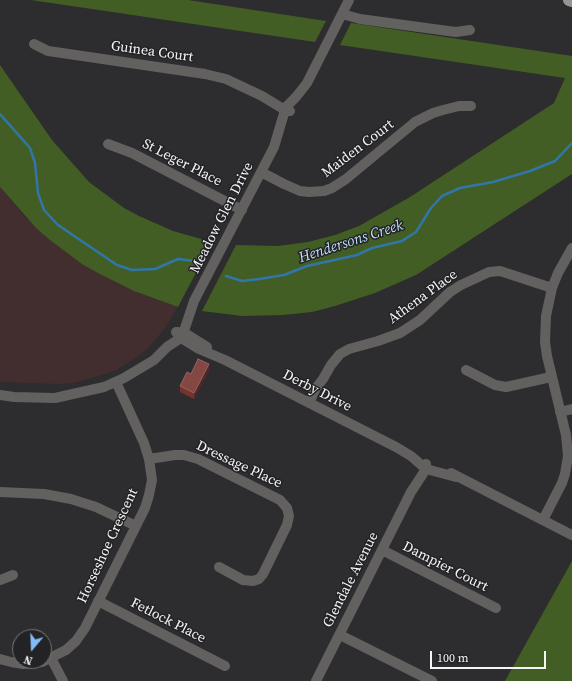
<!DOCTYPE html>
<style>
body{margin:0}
#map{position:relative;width:572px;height:681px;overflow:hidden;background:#2d2c2e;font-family:"Source Serif 4",serif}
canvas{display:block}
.north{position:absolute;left:12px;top:629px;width:40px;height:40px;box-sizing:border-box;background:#232225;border:1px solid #777679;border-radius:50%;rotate:199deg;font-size:11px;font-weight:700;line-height:16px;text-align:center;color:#f5f4f6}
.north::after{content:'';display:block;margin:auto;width:14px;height:18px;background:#84bcfb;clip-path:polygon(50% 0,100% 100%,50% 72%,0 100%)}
.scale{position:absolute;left:430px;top:651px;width:116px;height:18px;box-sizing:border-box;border:2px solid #f5f4f6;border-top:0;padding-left:5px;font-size:12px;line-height:14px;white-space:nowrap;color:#f5f4f6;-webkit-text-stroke:3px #232225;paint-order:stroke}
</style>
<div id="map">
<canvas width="572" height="681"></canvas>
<div class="north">N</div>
<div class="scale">100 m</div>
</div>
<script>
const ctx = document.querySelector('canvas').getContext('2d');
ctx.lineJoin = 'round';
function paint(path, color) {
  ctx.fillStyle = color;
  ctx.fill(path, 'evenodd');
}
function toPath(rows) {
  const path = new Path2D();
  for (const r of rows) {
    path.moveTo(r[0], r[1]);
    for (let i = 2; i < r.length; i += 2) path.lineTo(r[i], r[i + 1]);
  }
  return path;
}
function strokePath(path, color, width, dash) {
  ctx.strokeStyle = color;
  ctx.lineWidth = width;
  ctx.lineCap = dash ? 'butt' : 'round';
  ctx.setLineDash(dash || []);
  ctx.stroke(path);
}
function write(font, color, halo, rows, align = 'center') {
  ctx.font = font + ' "Source Serif 4",serif';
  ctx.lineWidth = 3;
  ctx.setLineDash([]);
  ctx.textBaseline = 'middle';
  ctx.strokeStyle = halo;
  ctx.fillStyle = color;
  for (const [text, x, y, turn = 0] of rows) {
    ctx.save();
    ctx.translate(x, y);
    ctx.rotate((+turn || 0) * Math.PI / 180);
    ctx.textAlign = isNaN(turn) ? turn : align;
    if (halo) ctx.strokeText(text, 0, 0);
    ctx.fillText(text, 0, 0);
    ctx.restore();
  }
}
paint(toPath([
 [0,187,24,216,50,240,119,284,150,297,178,307,165,328,148,348,137,357,116,370,105,374,74,383,59,384,0,382]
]), '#422e2f');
paint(toPath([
 [31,0,188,0,326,21,315,42],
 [351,23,572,56,572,174,416,275,375,293,335,306,312,312,283,315,242,316,202,311,236,245,278,246,308,242,335,235,359,226,410,197,554,103,565,78,340,45],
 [0,65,52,140,89,182,124,208,139,216,173,231,212,242,178,307,134,291,98,273,82,264,50,240,36,228,0,187],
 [572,561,572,681,505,681]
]), '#435e24');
strokePath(toPath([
 [0,114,30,148,35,163,38,193,44,210,58,225,117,265,132,270,155,269,178,259,194,261],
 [226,276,242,281,259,279,284,275,307,266,357,255,372,248,402,241,416,232,431,208,442,196,460,188,493,182,530,171,555,161,572,143]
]), '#3176a8', 2.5);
strokePath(toPath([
 [342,14,360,19,448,31,456,32,470,30],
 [34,44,48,51,55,52,205,74,226,79,262,96,285,110,290,111],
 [108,144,132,153,242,210],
 [261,172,284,184,300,191,309,192,324,191,332,188,346,179,415,122,433,113,443,110,459,106,471,106],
 [176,332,181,338,199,349,225,360,396,447,411,456,426,469,456,477],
 [178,332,188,335,207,347],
 [466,370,495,385,506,387,551,377],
 [0,395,14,397,55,398,104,387,124,378,154,360,167,347,182,337,194,301,274,147,285,110,287,106,296,97,307,83,349,0],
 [309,403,316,388,323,379,331,365,340,354,349,349,378,341,400,333,420,320,450,292,461,285,489,272,500,271,552,288],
 [560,412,572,409],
 [149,459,175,455,184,455,198,459,280,500,287,508,289,516,287,525,263,574,259,579,253,581,243,580,219,567],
 [451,473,572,535],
 [0,492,44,494,71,499,96,507,136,526],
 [543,520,562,483,565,474,568,456,566,435,547,356,545,342,546,316,552,288,558,273,572,248],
 [382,550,496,608],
 [0,580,13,575],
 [98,601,225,666],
 [340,635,432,681],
 [51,658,63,681],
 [0,659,11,662,23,664,42,662,66,650,76,641,85,628,145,508,149,495,152,480,149,459,144,443,116,382],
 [316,681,411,492,426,469,426,464]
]), '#626160', 10);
strokePath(toPath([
 [569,0,572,1]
]), '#979593', 12);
paint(toPath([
 [209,370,194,399,180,392,180,386,191,374]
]), '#76332d');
paint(toPath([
 [209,364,209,370,194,399,194,393]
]), '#532824');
const building = toPath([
 [198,359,209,364,194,393,180,386,187,372,191,374,198,359]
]);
paint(building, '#834843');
strokePath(building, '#95635f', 1);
write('14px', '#f5f4f6', '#232225', [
 ["Guinea Court",152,52,8],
 ["Maiden Court",358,149,-37],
 ["St Leger Place",182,163,27],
 ["Meadow Glen Drive",222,218,-63],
 ["Athena Place",423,297,-36],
 ["Derby Drive",317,391,27],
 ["Dressage Place",239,465,25],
 ["Horseshoe Crescent",108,546,-65],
 ["Dampier Court",445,567,27],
 ["Glendale Avenue",351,580,-63],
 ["Fetlock Place",168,621,27]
]);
write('italic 15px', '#bcdefa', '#232225', [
 ["Hendersons Creek",351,242,-18]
]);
</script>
